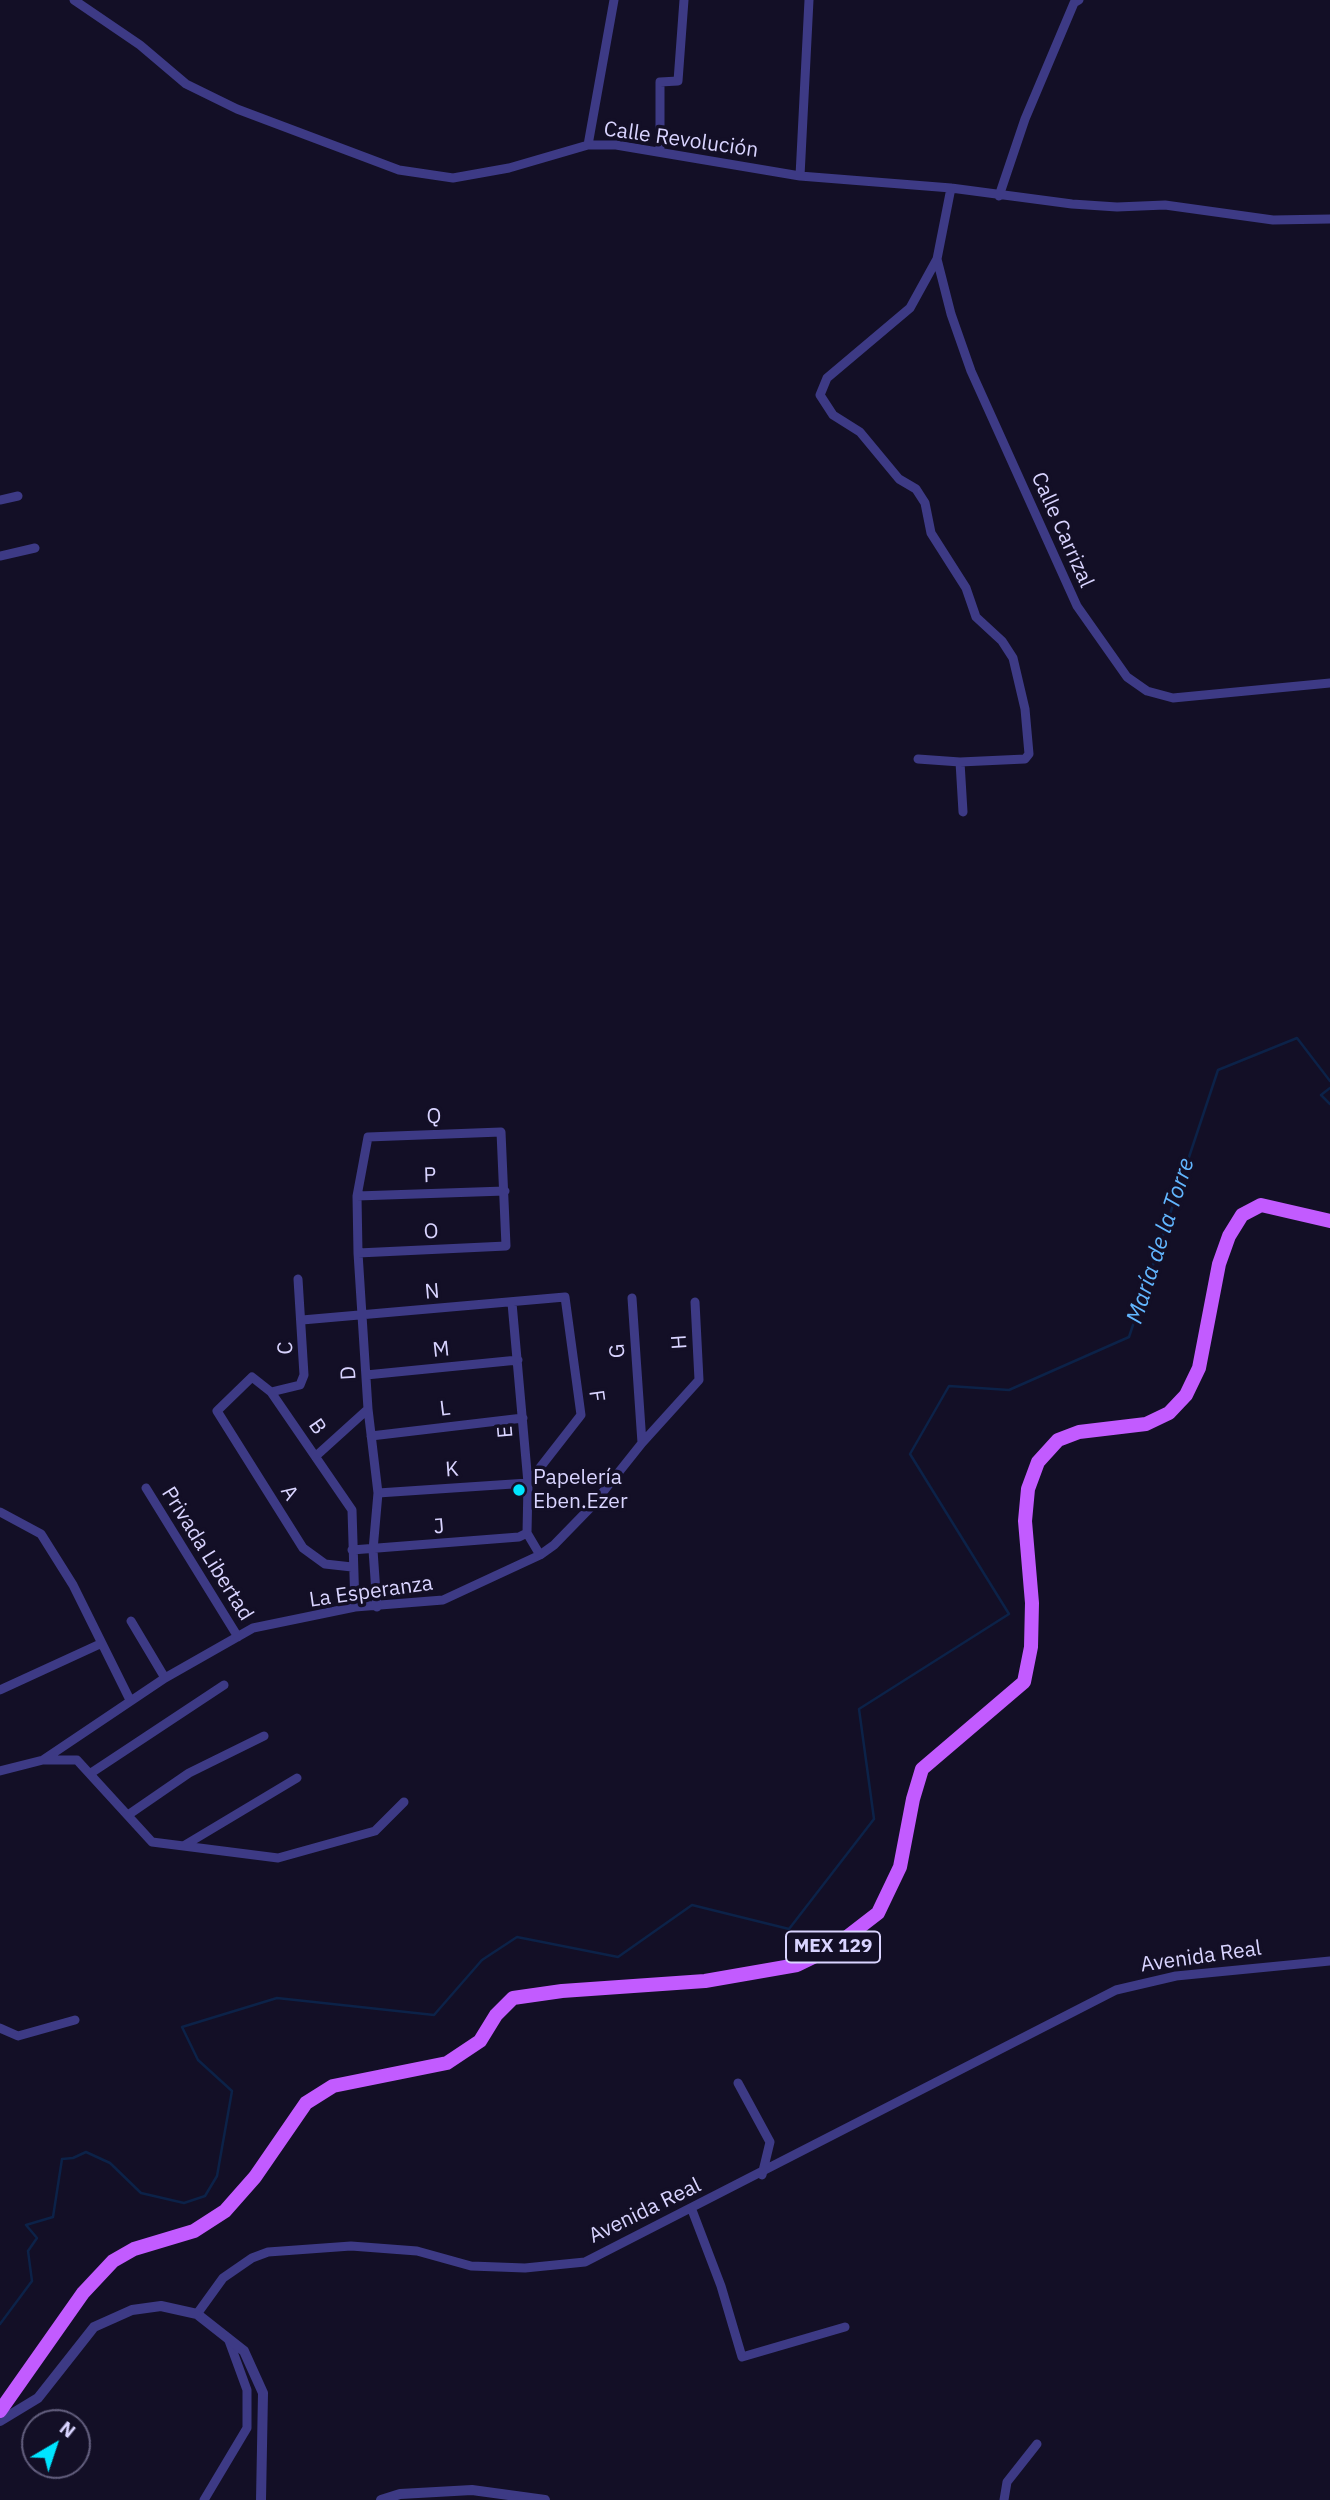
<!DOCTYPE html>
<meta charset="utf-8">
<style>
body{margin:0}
#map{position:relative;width:1330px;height:2500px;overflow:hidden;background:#130f26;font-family:"IBM Plex Sans",sans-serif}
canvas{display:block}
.north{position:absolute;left:21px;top:2409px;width:70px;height:70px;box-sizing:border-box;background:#130f26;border:2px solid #625e7d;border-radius:50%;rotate:39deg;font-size:19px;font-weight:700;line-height:28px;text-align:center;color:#d9d4ff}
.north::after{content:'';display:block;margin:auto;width:24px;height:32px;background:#00e5ff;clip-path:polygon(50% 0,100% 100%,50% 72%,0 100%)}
</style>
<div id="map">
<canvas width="1330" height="2500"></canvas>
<div class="north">N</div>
</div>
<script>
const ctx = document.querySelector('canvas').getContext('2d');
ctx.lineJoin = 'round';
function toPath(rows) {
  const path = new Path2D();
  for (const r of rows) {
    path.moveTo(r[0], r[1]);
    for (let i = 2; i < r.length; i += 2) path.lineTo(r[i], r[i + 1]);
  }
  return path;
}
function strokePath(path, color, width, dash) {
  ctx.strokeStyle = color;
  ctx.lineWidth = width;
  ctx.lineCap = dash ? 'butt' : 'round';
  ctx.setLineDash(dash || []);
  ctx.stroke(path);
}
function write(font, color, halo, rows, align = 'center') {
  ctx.font = font + ' "IBM Plex Sans",sans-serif';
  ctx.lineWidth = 7;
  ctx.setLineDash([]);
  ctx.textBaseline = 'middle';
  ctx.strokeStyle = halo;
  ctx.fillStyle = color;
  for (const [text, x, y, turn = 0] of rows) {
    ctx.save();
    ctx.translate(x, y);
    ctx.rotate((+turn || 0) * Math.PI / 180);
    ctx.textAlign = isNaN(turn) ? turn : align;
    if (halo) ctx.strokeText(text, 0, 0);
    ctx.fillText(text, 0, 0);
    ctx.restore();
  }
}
strokePath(toPath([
 [1330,1088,1321,1095,1330,1104],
 [0,2324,32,2281,28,2251,37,2238,26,2225,53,2217,62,2159,73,2158,86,2152,110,2163,141,2193,184,2203,205,2196,217,2176,232,2091,198,2060,182,2027,277,1998,434,2015,482,1960,517,1937,618,1957,692,1905,789,1929,874,1819,859,1709,1009,1614,910,1454,949,1386,1009,1390,1129,1337,1218,1070,1297,1038,1330,1081]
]), '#0c2248', 2.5);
strokePath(toPath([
 [74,0,140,45,186,84,237,109,399,170,453,178,509,168,588,145,616,145,800,176,951,188,1072,204,1117,207,1165,205,1273,220,1330,219],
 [588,145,614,0],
 [660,151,660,82,678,81,684,0],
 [800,176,809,0],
 [951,188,937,259,951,314,971,371,1077,606,1127,677,1147,691,1173,698,1330,683],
 [999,196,1025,119,1074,3,1079,0],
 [0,500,18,496],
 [0,556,35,548],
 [918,759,960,762,1025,759,1029,754,1025,709,1013,658,1002,641,976,617,966,588,931,533,925,503,916,489,899,479,860,432,833,415,820,395,827,378,910,308,937,259],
 [960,762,963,812],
 [357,1196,505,1191],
 [358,1253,506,1246,501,1132,368,1137,357,1196,358,1253,368,1409,378,1493,373,1550,377,1607],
 [632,1298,642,1443],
 [512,1303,528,1483,527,1533,540,1555],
 [302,1320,565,1297,581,1415,528,1483,378,1493],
 [366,1375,518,1360],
 [271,1392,300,1385,304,1375,298,1279],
 [371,1436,523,1418],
 [316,1456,368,1409],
 [146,1488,238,1637],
 [0,1512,41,1534,73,1585,130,1700],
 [352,1550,519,1537,527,1533],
 [352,1567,325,1564,303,1548,217,1411,252,1377,271,1392,352,1510,355,1607],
 [131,1621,165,1678],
 [0,1690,100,1644],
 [43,1760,77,1760,152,1842,278,1858,375,1831,404,1802],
 [0,1771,43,1760,165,1678,253,1628,355,1607,443,1600,540,1555,554,1545,591,1507,642,1443,699,1380,695,1302],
 [91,1773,224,1685],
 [128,1815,189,1773,264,1736],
 [185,1845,297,1778],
 [0,2028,18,2036,75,2020],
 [738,2083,770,2142,762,2175],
 [692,2210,721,2286,742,2357,845,2327],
 [197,2314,223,2278,252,2258,268,2252,351,2246,417,2251,471,2266,525,2268,585,2262,1116,1990,1176,1976,1330,1961],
 [204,2500,247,2428,247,2390,228,2338],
 [1004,2500,1007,2482,1037,2444]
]), '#3d3a85', 9);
strokePath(toPath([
 [0,2421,38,2398,94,2327,132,2310,161,2306,197,2314,244,2351,263,2393,261,2500],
 [381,2500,400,2494,472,2490,545,2500]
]), '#3d3a85', 10);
strokePath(toPath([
 [0,2411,83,2293,113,2261,134,2249,194,2231,225,2211,255,2177,306,2103,333,2086,447,2063,480,2041,496,2015,513,1998,562,1991,705,1981,797,1965,834,1947,878,1913,900,1867,913,1799,922,1769,1024,1682,1031,1647,1032,1603,1025,1521,1028,1489,1038,1462,1058,1440,1079,1432,1146,1424,1169,1413,1186,1395,1199,1368,1219,1264,1229,1236,1242,1215,1261,1205,1330,1221]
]), '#c25bff', 14);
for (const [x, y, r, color] of [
 [519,1490,7,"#00e5ff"]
]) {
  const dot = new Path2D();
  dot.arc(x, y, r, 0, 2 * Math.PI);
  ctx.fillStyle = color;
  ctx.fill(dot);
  strokePath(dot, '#130f26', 2.5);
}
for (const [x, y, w] of [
 [833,1947,94]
]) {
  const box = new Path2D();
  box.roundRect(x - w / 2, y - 15.5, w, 31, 5);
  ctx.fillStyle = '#130f26';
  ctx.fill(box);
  strokePath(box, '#d9d4ff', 2);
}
write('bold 19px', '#d9d4ff', null, [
 ["MEX 129",833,1947]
]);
write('21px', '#d9d4ff', '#130f26', [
 ["Calle Revolución",681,140,8],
 ["Calle Carrizal",1062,530,66],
 ["Q",434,1117,-2],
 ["P",430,1176,-2],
 ["O",431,1232,-3],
 ["N",432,1292,-5],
 ["H",680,1342,-94],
 ["C",286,1348,-91],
 ["M",441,1350,-6],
 ["G",618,1351,-94],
 ["D",349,1373,-93],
 ["F",596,1396,82],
 ["L",445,1409,-7],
 ["B",317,1427,55],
 ["E",506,1432,-95],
 ["K",452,1470,-4],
 ["A",289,1493,58],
 ["J",439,1527,-5],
 ["Privada Libertad",207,1554,58],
 ["La Esperanza",371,1592,-8],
 ["Avenida Real",1201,1957,-8],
 ["Avenida Real",645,2211,-26]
]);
write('21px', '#d9d4ff', '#130f26', [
 ["Papelería",533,1478],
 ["Eben.Ezer",533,1502]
], 'left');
write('italic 23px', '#62b6ff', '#130f26', [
 ["María de la Torre",1161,1241,-72]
]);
</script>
